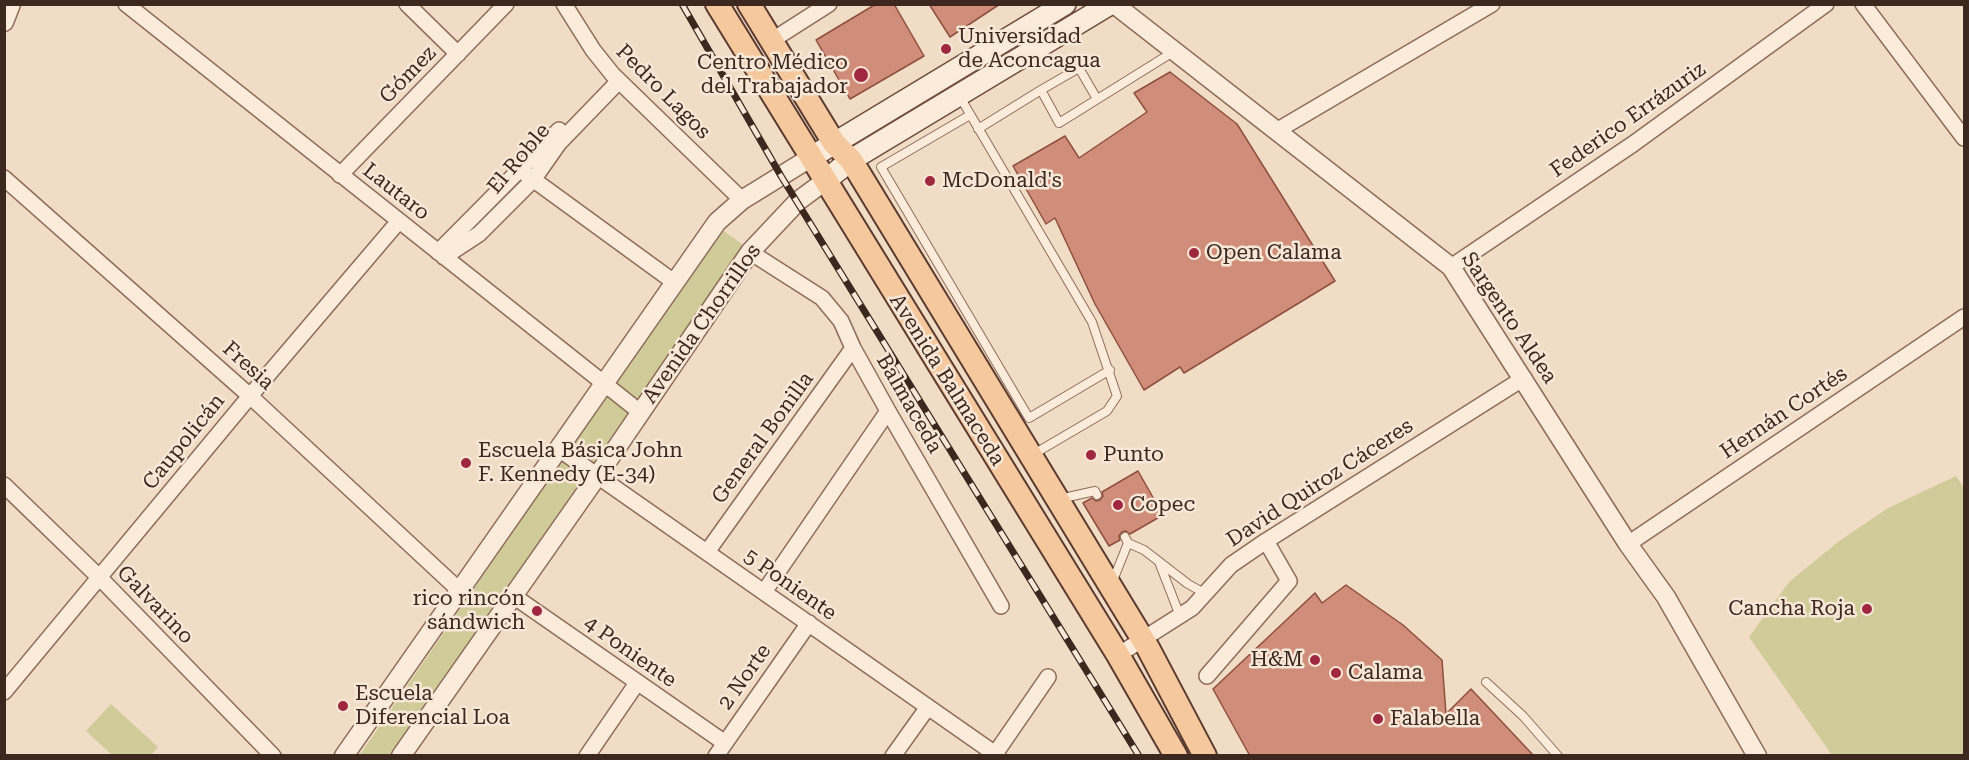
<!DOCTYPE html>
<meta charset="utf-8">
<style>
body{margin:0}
#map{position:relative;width:1969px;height:760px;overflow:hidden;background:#f1dcc6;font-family:"Roboto Serif",serif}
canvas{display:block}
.frame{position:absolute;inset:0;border:6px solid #3d281f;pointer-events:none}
</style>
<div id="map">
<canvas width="1969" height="760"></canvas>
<div class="frame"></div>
</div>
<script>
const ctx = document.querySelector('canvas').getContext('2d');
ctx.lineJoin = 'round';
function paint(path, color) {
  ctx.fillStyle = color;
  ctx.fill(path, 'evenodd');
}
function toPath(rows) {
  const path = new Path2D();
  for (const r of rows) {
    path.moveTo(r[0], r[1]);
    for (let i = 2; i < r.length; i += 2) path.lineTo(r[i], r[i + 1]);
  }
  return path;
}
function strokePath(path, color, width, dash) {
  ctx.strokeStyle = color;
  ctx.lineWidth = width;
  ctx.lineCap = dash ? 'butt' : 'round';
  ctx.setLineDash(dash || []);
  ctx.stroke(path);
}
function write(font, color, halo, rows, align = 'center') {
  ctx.font = font + ' "Roboto Serif",serif';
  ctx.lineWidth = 5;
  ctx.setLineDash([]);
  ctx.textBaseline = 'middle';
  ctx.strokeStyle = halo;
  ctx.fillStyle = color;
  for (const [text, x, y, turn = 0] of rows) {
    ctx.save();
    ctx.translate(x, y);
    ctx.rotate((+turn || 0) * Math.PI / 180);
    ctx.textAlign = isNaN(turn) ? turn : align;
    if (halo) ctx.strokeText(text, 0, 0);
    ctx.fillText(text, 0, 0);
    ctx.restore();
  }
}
paint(toPath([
 [721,229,746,247,390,755,359,756],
 [1956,476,1964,488,1964,755,1832,755,1749,637,1789,582,1838,542,1888,508],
 [111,704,158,747,151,755,112,755,86,731]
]), '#d0cc99');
const building = toPath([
 [876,4,894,4,924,56,850,99,816,40,876,4],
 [929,4,1000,4,950,37,929,4],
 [1170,72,1237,124,1335,281,1184,373,1180,367,1144,390,1095,304,1055,218,1046,224,1013,166,1065,136,1079,158,1147,112,1134,93,1170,72],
 [1138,471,1163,515,1130,534,1126,531,1122,532,1119,536,1120,540,1109,546,1083,503,1092,498,1096,501,1100,500,1103,496,1102,492,1138,471],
 [1346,585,1403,625,1442,660,1446,714,1471,689,1534,756,1250,756,1213,689,1315,593,1322,603,1346,585]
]);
paint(building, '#d08e7a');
strokePath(building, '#8e4f3f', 1.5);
const service = toPath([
 [1041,90,1079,68,1097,99],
 [960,97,1092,322,1117,396,1107,411,1032,455],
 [970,115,881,167,1029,418,1110,370],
 [978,129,1041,90,1059,123,1173,52],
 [1059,499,1095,491,1097,495],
 [1128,543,1144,550,1188,584,1206,594],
 [1159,562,1180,616],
 [1112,583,1128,543,1125,537],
 [1486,682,1523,716,1558,756]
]);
const minor = toPath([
 [126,4,640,412],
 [407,4,458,54],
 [564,4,593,50,613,75,742,200],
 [1863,4,1964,138],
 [771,41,829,4],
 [1278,130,1492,4],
 [340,175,506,4],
 [527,175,674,282],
 [4,178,250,396,459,590],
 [438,252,559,130],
 [750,252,822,298,841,321,853,348,888,411,1001,606],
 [444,257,479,234,533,180,559,143,619,81],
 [1451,267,1633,144,1826,4],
 [559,449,998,756],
 [4,485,100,578,273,756],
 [1628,544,1964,317],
 [707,552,853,348],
 [764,592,888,411],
 [512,595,725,743],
 [1118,655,1192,608,1231,565,1266,541,1524,378],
 [1207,676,1289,581,1266,541],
 [4,692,250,396,399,221],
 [995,754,1048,677],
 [587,756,637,683],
 [716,756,809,623],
 [893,756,928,707]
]);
const tertiary = toPath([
 [1114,4,1451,267,1628,544,1666,597,1757,756],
 [4,22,11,4],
 [344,756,717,222,742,200,810,158],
 [401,756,598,475,750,252,798,201,825,181]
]);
const secondary = toPath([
 [810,158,1065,4],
 [825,181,851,160,1110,4]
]);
const primary = toPath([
 [717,4,1118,655,1176,756],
 [749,4,834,143,851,160,1148,648,1205,756]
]);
strokePath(service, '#8d6c5a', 10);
strokePath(minor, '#8d6c5a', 18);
strokePath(tertiary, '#8d6c5a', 21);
strokePath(secondary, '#6f4d3d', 24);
strokePath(primary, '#5b3b2f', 26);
strokePath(service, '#faebda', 8);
strokePath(minor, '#faebda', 15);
strokePath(tertiary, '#faebda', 18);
strokePath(secondary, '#faebda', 21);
strokePath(primary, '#f5c99d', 22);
const rail = toPath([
 [682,4,781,176,1139,756]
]);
strokePath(rail, '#3d281f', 7);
strokePath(rail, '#f7e7d6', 4.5, [14]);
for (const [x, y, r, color] of [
 [946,49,6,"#9f273f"],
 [861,75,8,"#9f273f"],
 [930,181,6,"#9f273f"],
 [1194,253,6,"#9f273f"],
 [1091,455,6,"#9f273f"],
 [466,463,6,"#9f273f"],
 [1118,505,6,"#9f273f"],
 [1867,609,6,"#9f273f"],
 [537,611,6,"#9f273f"],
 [1315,660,6,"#9f273f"],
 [1336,673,6,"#9f273f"],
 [343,706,6,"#9f273f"],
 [1378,719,6,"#9f273f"]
]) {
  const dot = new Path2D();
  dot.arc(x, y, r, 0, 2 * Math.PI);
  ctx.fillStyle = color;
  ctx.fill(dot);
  strokePath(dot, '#f7e7d6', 2);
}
write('21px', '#3d281f', '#f7e7d6', [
 ["Universidad",958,37],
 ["de Aconcagua",958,61],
 ["Centro Médico",848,63,"right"],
 ["del Trabajador",848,87,"right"],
 ["McDonald's",942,181],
 ["Open Calama",1206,253],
 ["Escuela Básica John",478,451],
 ["F. Kennedy (E-34)",478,475],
 ["Punto",1103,455],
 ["Copec",1130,505],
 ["rico rincón",525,599,"right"],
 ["sándwich",525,623,"right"],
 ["Cancha Roja",1855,609,"right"],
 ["H&M",1303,660,"right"],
 ["Calama",1348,673],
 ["Escuela",355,694],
 ["Diferencial Loa",355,718],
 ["Falabella",1390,719]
], 'left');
write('21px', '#3d281f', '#f7e7d6', [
 ["Gómez",408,75,-46],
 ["Pedro Lagos",663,92,45],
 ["Federico Errázuriz",1628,120,-35],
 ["El Roble",519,159,-50],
 ["Lautaro",396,192,38],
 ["Sargento Aldea",1509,318,56],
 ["Avenida Chorrillos",702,324,-55],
 ["Fresia",248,366,42],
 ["Avenida Balmaceda",947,380,58],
 ["Balmaceda",909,404,60],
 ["Hernán Cortés",1784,413,-34],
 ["General Bonilla",763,438,-54],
 ["Caupolicán",184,442,-51],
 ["David Quiroz Cáceres",1320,483,-33],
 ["5 Poniente",790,585,35],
 ["Galvarino",155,605,46],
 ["4 Poniente",630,652,35],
 ["2 Norte",745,677,-55]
]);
</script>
